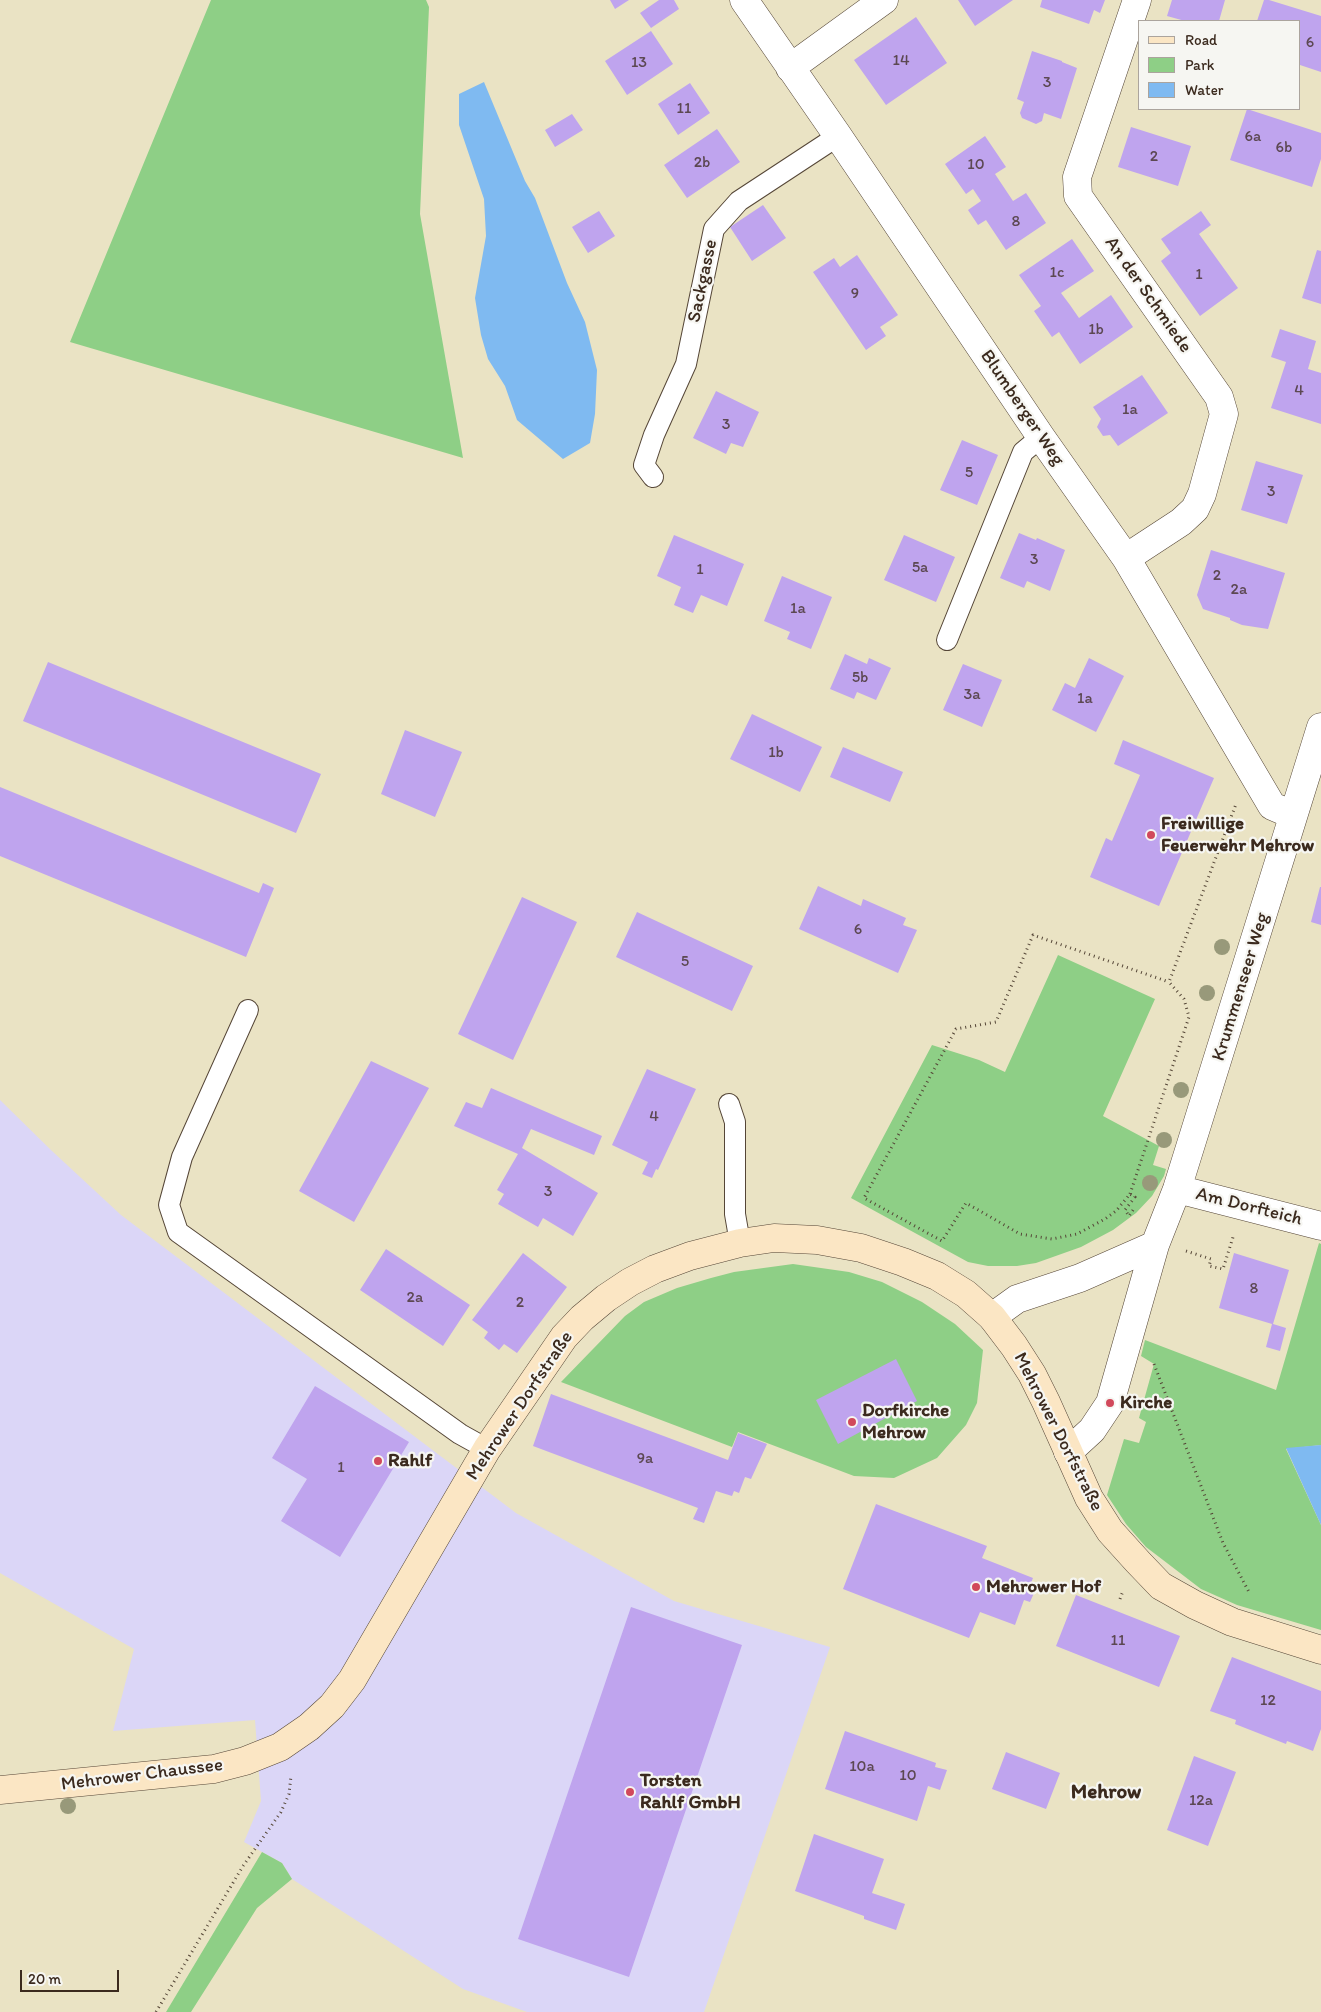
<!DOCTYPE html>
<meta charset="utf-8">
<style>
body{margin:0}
#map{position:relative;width:1321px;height:2012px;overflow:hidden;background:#eae3c4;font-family:Itim,sans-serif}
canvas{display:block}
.legend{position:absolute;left:1138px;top:20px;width:162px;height:90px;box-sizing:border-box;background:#f6f6f2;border:1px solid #aba49d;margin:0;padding:6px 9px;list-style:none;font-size:15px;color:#3b2a1e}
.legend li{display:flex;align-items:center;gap:10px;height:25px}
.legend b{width:25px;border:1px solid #aba49d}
.scale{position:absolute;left:20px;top:1970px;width:99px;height:22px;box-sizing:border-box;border:2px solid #3b2a1e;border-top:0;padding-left:6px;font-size:15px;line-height:18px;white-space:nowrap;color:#3b2a1e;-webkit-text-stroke:4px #f6f6f2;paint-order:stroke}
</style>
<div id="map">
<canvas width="1321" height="2012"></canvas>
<ul class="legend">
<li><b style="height:6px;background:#fbe6c4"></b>Road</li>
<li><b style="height:14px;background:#8ecf86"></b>Park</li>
<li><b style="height:14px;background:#7fbaf1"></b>Water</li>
</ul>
<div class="scale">20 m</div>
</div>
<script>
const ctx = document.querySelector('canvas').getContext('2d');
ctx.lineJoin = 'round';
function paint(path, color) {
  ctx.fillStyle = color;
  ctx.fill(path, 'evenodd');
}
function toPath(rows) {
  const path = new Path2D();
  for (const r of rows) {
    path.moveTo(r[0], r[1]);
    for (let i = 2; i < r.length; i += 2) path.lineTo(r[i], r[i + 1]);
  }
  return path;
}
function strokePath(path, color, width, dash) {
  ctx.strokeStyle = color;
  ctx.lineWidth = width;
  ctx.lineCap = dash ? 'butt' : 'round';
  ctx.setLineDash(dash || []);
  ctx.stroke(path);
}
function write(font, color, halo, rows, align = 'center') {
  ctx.font = font + ' Itim,sans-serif';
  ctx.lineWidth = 4.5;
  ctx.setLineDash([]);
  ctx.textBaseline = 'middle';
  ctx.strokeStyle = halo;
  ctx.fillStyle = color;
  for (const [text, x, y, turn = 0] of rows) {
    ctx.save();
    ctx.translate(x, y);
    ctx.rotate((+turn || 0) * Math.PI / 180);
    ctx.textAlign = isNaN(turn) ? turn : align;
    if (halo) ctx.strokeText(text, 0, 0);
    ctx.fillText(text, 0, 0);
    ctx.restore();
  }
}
paint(toPath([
 [0,1100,52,1151,121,1215,516,1513,674,1601,830,1647,704,2012,527,2012,463,1989,292,1879,282,1863,244,1842,261,1801,255,1720,113,1731,134,1649,0,1573]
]), '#dbd6f7');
paint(toPath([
 [211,0,426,0,429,7,420,214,463,458,70,342],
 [1058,955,1155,999,1103,1116,1159,1146,1153,1165,1166,1169,1164,1176,1152,1196,1136,1213,1113,1230,1081,1247,1036,1263,1017,1266,988,1266,968,1262,851,1198,932,1045,979,1060,1005,1072],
 [1319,1243,1321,1244,1321,1445,1286,1449,1321,1525,1321,1630,1237,1605,1201,1589,1146,1547,1126,1524,1107,1495,1124,1439,1139,1443,1146,1422,1139,1418,1154,1364,1141,1356,1145,1340,1276,1390],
 [793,1264,849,1272,882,1282,922,1302,955,1324,983,1350,977,1403,966,1425,937,1458,894,1478,854,1476,738,1432,732,1447,561,1382,625,1316,644,1302,677,1288,711,1278,734,1272],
 [262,1852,282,1863,292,1879,257,1908,191,2012,166,2012]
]), '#8ecf86');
paint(toPath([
 [484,82,525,181,535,198,567,283,585,322,597,370,595,414,590,443,563,459,517,420,505,386,488,359,481,335,475,298,486,236,484,199,459,125,459,94],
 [1321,1445,1321,1525,1286,1448]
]), '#7fbaf1');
paint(toPath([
 [610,0,629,0,615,9],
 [659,0,674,0,679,9,651,28,640,13],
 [958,0,1013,0,975,26],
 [1042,0,1105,0,1100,13,1094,10,1089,24,1040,7],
 [1172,0,1225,0,1219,21,1185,21,1167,16],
 [1264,0,1269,0,1321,16,1321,72,1300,65,1300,21,1257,21],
 [916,17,947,63,886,105,854,60],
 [651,31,673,64,627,95,605,61],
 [1032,51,1062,61,1062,62,1077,68,1061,119,1044,113,1042,121,1036,124,1022,118,1020,113,1024,102,1017,99],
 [690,83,710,113,678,135,658,104],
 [1247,109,1321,133,1321,159,1312,187,1230,160],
 [572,114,583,130,555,147,545,130],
 [1131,127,1191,146,1178,186,1118,167],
 [717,129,740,162,687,198,664,165],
 [985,136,1006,167,995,174,1013,201,1026,193,1046,223,1006,250,986,220,978,225,968,210,981,201,973,189,966,194,945,164],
 [763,205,786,238,752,261,730,227],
 [599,211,615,236,588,253,572,227],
 [1201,211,1211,225,1199,234,1238,288,1200,316,1161,261,1171,253,1161,239],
 [1072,239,1094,271,1061,293,1070,305,1079,318,1111,295,1133,327,1080,364,1059,332,1052,337,1034,311,1041,306,1019,275],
 [1317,250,1321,251,1321,304,1302,298],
 [857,255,898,315,880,327,886,336,866,350,813,272,834,258,840,267],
 [1280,329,1316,341,1308,369,1321,373,1321,424,1271,408,1286,362,1271,357],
 [1142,375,1168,413,1118,446,1110,435,1103,436,1097,427,1101,419,1093,407],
 [716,391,759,412,743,447,731,443,726,454,693,438],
 [962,440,998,455,977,505,940,490],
 [1256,461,1303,475,1287,524,1241,510],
 [1019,533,1036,540,1037,538,1065,550,1050,591,1027,581,1024,588,1000,578],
 [674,535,744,564,727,606,701,595,693,613,674,605,681,587,657,576],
 [904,535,955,557,936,602,884,580],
 [1211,550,1285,573,1268,629,1242,625,1230,620,1230,618,1203,609,1197,595],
 [782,576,832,597,811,649,787,639,790,632,764,621],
 [845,654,867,664,869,658,891,668,876,700,857,692,854,699,830,689],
 [1089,658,1124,676,1096,732,1052,710,1065,683,1075,688],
 [48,662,321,774,296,833,23,721],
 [963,664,1002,680,982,727,943,710],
 [752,714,822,747,800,792,730,759],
 [405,730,462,752,435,817,381,794],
 [1123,740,1214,778,1159,906,1090,877,1106,838,1112,841,1140,775,1114,764],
 [843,747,903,772,890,802,830,777],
 [0,787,259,893,263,883,274,888,246,957,0,856],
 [818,886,861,906,863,899,906,918,903,925,917,930,898,973,799,929],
 [1320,887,1321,887,1321,925,1311,922],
 [522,897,577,922,513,1060,458,1034],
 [637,912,753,966,732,1011,616,957],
 [371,1061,429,1088,354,1222,299,1191],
 [647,1069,696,1089,658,1170,656,1169,652,1178,642,1174,648,1162,612,1145],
 [491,1088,602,1136,594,1155,531,1129,522,1148,598,1193,573,1236,543,1218,538,1227,498,1204,504,1194,497,1190,518,1154,454,1126,466,1102,482,1108],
 [386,1249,470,1305,443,1346,360,1290],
 [523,1253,567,1287,517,1353,504,1344,499,1350,484,1338,488,1332,472,1320],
 [1234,1253,1289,1270,1273,1324,1286,1328,1280,1351,1266,1347,1272,1324,1219,1308],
 [896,1359,917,1401,838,1444,816,1400],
 [315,1386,409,1442,340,1557,281,1521,307,1479,272,1458],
 [551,1394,728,1460,738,1433,767,1444,751,1479,745,1477,739,1493,734,1491,732,1496,716,1491,704,1523,693,1519,698,1508,533,1446],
 [876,1504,987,1546,982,1558,1033,1578,1028,1590,1034,1593,1030,1602,1024,1600,1015,1625,980,1612,969,1638,843,1589],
 [1076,1595,1180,1636,1159,1687,1056,1646],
 [631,1607,742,1645,629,1977,518,1939],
 [1232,1657,1321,1691,1321,1729,1313,1751,1287,1741,1286,1744,1235,1724,1236,1720,1210,1711],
 [845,1731,936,1763,935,1767,947,1770,940,1790,928,1786,917,1821,825,1789],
 [1006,1752,1060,1773,1046,1809,992,1789],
 [1194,1756,1236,1772,1208,1846,1167,1830],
 [814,1834,884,1859,872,1893,905,1904,896,1930,864,1919,864,1916,795,1891]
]), '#bfa4ee');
const lane = toPath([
 [653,477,644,465,654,435,686,364,714,229,739,201,838,136],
 [947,640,1023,452,1041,437],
 [248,1010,182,1157,169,1205,178,1232,460,1434,487,1449],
 [729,1104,735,1122,735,1214,740,1243]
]);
const street = toPath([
 [744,0,838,136,1041,437,1126,558,1272,806,1293,815],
 [790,68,884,0],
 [1126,558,1181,522,1195,509,1202,494,1224,414,1219,397,1078,196,1077,177,1137,0],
 [1177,1189,1321,1226],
 [992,1317,1017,1299,1080,1278,1155,1245],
 [1068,1452,1092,1430,1110,1403,1155,1245,1177,1189,1321,727]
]);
const secondary = toPath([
 [0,1790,214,1769,245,1761,280,1747,309,1727,332,1706,352,1680,487,1449,564,1337,582,1318,606,1298,630,1282,655,1269,690,1256,740,1243,774,1238,817,1240,861,1248,903,1262,937,1276,966,1294,992,1317,1014,1346,1032,1374,1046,1402,1089,1498,1110,1531,1138,1562,1161,1586,1195,1605,1232,1622,1321,1650]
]);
strokePath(lane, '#554637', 22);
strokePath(street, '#554637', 29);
strokePath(secondary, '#554637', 29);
strokePath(toPath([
 [1130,1194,1189,1017,1184,999,1169,982,1236,804],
 [1133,1210,1129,1216,1125,1210,1135,1197,1130,1194,1116,1211,1105,1219,1077,1234,1052,1239,1020,1234,966,1203,942,1241,864,1198,956,1029,996,1022,1033,935,1169,982],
 [1186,1251,1211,1259,1209,1266,1223,1269,1234,1234],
 [1154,1364,1223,1543,1250,1594],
 [1120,1599,1123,1591],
 [156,2012,243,1866,281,1812,289,1794,291,1776]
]), '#554637', 3, [1, 4]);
strokePath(lane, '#fff', 20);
strokePath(street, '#fff', 28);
strokePath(secondary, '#fbe6c4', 28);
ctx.fillStyle = '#98997a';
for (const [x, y] of [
 [1222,947],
 [1207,993],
 [1181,1090],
 [1164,1140],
 [1150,1183],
 [68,1806]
]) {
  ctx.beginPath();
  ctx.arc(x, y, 8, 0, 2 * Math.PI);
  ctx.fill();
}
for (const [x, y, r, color] of [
 [1151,835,5,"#d1495b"],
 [1110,1403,5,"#d1495b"],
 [852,1422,5,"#d1495b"],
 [378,1461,5,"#d1495b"],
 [976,1587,5,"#d1495b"],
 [630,1792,5,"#d1495b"]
]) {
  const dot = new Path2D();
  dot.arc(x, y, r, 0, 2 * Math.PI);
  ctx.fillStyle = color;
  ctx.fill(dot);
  strokePath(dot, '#f6f6f2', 2);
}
write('16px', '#5c4852', null, [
 ["6",1310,43],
 ["14",901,61],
 ["13",639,63],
 ["3",1047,83],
 ["11",684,109],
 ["6a",1253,137],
 ["6b",1284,148],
 ["2",1154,157],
 ["2b",702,163],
 ["10",976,165],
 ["8",1016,222],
 ["1c",1057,273],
 ["1",1199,275],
 ["9",855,294],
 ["1b",1096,330],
 ["4",1299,391],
 ["1a",1130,410],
 ["3",726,425],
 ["5",969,473],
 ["3",1271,492],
 ["3",1034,560],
 ["5a",920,568],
 ["1",700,570],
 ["2",1217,576],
 ["2a",1239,590],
 ["1a",798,609],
 ["5b",860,678],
 ["3a",972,695],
 ["1a",1085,699],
 ["1b",776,753],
 ["6",858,930],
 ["5",685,962],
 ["4",654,1117],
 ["3",548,1192],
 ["8",1254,1289],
 ["2a",415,1298],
 ["2",520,1303],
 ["9a",645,1459],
 ["1",341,1468],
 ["11",1118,1641],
 ["12",1268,1701],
 ["10a",862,1767],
 ["10",908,1776],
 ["12a",1201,1801]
]);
write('19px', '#3b2a1e', '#f6f6f2', [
 ["Sackgasse",703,281,-78],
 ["An der Schmiede",1148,295,55],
 ["Blumberger Weg",1022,408,56],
 ["Krummenseer Weg",1241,987,-73],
 ["Am Dorfteich",1249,1207,14],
 ["Mehrower Dorfstraße",520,1406,-56],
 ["Mehrower Dorfstraße",1058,1432,63],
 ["Mehrower Chaussee",142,1775,-7]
]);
write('bold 19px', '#3b2a1e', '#f6f6f2', [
 ["Freiwillige",1161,824],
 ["Feuerwehr Mehrow",1161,846],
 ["Kirche",1120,1403],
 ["Dorfkirche",862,1411],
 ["Mehrow",862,1433],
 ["Rahlf",388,1461],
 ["Mehrower Hof",986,1587],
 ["Torsten",640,1781],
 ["Rahlf GmbH",640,1803]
], 'left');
write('bold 21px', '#3b2a1e', '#f6f6f2', [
 ["Mehrow",1106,1793]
]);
</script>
